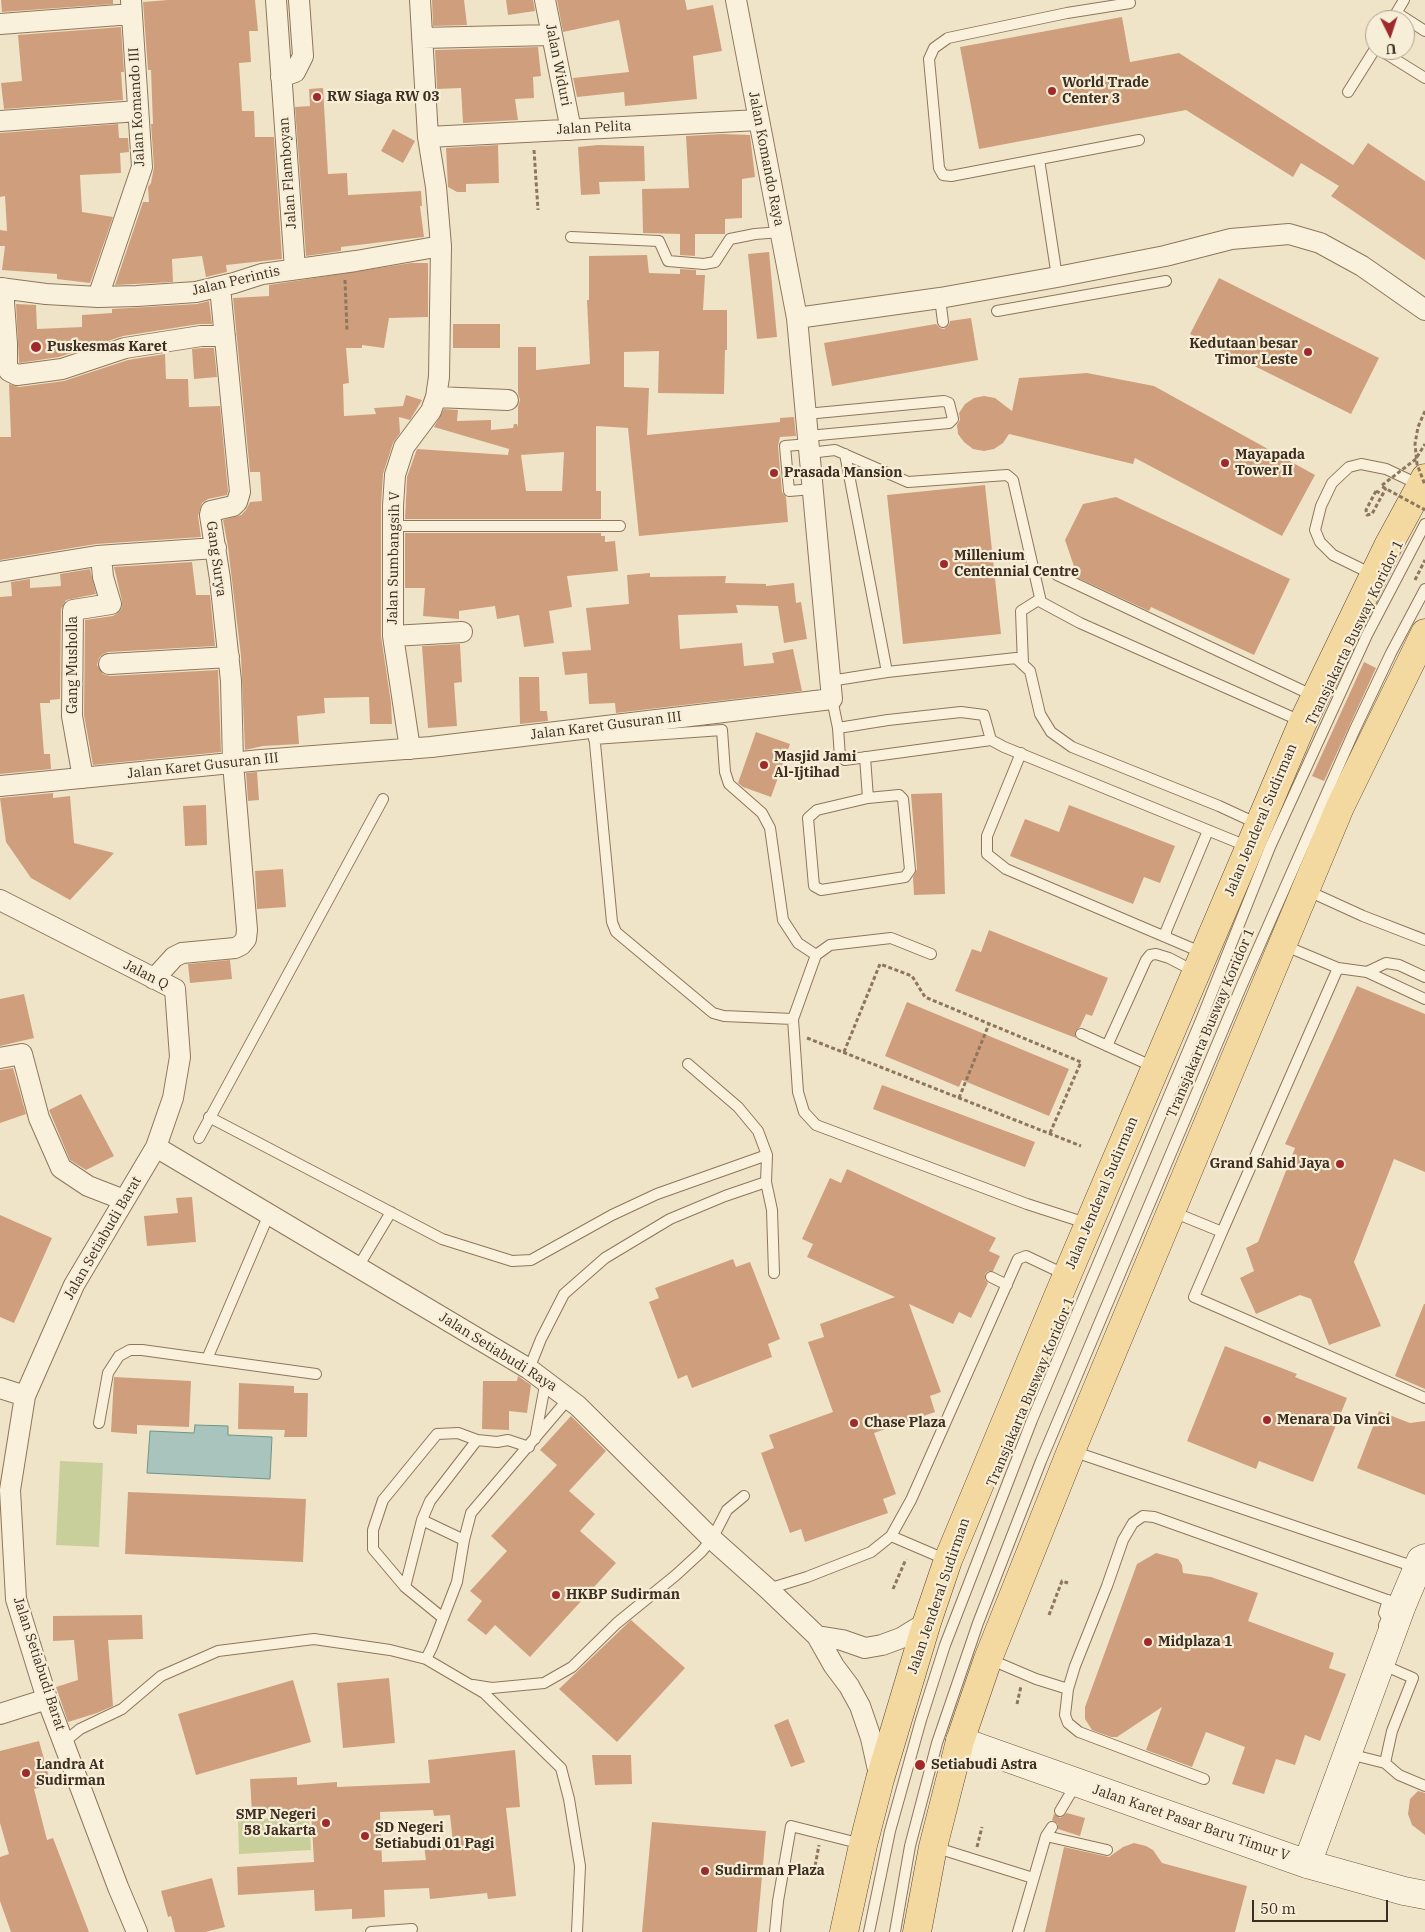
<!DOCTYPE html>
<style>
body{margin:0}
#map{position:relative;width:1425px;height:1932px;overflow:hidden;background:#f0e4c8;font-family:"IBM Plex Serif",serif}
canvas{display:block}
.north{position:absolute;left:1365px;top:10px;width:50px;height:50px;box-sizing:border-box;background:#f7eed8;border:1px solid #ada18e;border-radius:50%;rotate:176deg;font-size:14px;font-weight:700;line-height:20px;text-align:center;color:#3d2e20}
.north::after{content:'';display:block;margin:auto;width:18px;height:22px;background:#9e2a2b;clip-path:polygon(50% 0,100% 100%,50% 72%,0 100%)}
.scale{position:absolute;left:1252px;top:1900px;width:136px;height:22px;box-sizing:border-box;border:2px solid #3d2e20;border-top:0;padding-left:6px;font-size:15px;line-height:18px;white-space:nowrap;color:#3d2e20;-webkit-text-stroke:4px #f7eed8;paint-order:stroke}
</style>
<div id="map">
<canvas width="1425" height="1932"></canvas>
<div class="north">U</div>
<div class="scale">50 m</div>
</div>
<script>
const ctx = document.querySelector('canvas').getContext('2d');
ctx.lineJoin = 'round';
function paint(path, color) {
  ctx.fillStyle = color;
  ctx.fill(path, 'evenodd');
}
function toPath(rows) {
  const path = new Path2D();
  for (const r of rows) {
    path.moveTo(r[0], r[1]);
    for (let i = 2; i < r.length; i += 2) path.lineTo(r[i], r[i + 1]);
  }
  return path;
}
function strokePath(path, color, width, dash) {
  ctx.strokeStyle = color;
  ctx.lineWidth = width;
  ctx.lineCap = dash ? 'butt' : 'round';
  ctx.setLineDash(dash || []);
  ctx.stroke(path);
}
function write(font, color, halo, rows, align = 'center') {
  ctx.font = font + ' "IBM Plex Serif",serif';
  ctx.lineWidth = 4.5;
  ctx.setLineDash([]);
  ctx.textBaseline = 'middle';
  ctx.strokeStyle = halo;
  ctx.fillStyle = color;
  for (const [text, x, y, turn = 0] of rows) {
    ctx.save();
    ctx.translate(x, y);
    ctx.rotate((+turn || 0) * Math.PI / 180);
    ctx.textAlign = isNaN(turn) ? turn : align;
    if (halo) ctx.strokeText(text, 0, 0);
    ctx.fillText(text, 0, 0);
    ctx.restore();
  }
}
paint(toPath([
 [60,1461,103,1463,99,1547,56,1545],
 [309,1816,311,1850,239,1854,238,1820]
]), '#c9cf9b');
const water = toPath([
 [195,1425,228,1426,228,1435,272,1437,270,1479,147,1473,150,1431,194,1433,195,1425]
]);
paint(water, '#a9c4bc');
strokePath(water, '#6f938a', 1);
paint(toPath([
 [1,0,113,0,113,4,2,12],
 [168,0,255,0,258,31,249,31,251,62,239,63,242,111,254,111,255,137,274,137,282,259,226,265,227,272,206,277,202,256,172,259,173,282,115,285,143,202,149,202,148,187,151,183,154,167,151,124,153,124,151,70,148,70,143,2],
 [432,0,464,0,467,25,433,26],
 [506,0,533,0,535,11,508,15],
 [557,0,685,0,687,10,713,5,722,51,693,56,697,99,625,106,624,92,577,97,573,78,629,72,619,20,563,32],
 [1122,17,1130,62,1179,53,1353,165,1368,143,1425,181,1425,260,1331,196,1339,186,1301,163,1293,177,1186,110,979,149,960,47],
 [121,27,124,72,121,72,123,100,4,109,1,83,22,81,18,35],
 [538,47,541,76,533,77,534,98,515,99,518,120,463,123,461,88,437,89,435,50],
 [323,88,328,174,347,173,348,195,421,191,422,206,420,206,424,237,341,247,341,251,306,256,295,107,310,106,309,89],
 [118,124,119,138,128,138,129,152,120,153,121,173,80,175,82,212,113,217,90,283,57,279,57,274,2,270,5,246,0,246,0,230,7,231,5,196,0,197,0,133],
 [393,129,415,141,403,163,381,151],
 [722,134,750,135,755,177,742,179,742,218,725,219,725,234,695,234,695,256,680,255,680,234,643,233,642,189,689,188,686,136],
 [498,145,499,183,466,184,466,192,457,192,448,187,446,148],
 [598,145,644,146,645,181,599,182,600,194,581,195,578,147],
 [769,252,777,337,757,339,748,254],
 [647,255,649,273,680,274,680,269,696,270,696,275,705,275,703,310,727,310,727,350,725,350,724,394,658,393,659,351,624,352,624,387,649,388,647,435,780,422,780,418,794,417,796,436,780,437,778,446,782,492,786,497,788,522,639,536,628,428,596,426,596,491,601,491,601,519,405,519,407,477,417,449,508,455,509,449,434,427,444,409,458,410,457,421,491,420,491,430,513,428,514,424,517,424,518,427,518,407,520,400,518,393,518,347,536,347,536,370,590,364,587,300,589,300,589,256],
 [564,452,562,491,526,491,521,455],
 [411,263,428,263,428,317,389,318,384,348,362,345,362,348,346,348,349,383,343,384,344,416,376,414,374,408,403,406,406,395,422,400,410,420,399,417,400,433,393,443,383,474,381,506,381,636,391,703,392,724,370,724,369,697,324,698,325,713,297,716,299,744,263,746,245,750,241,656,228,547,223,520,241,515,246,510,250,502,262,501,260,472,250,472,233,298,269,296,269,285],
 [1219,278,1379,358,1351,414,1190,334],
 [209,301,212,324,199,324,123,336,59,357,19,363,16,304,36,305,37,329,82,327,82,315,112,313,112,309,197,304],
 [971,318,978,360,832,386,824,343,936,324,940,328,944,329,949,325,950,321],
 [453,324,500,324,500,348,453,348],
 [202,348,214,348,217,377,194,379,192,349],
 [165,354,166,379,188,379,189,407,220,406,228,491,227,495,208,499,202,503,198,516,201,537,96,544,0,560,0,437,11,437,9,384,19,387,64,381,128,360],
 [1087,373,1154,386,1315,475,1282,536,1135,458,1133,464,1009,434,1003,443,994,449,984,451,973,449,964,442,958,434,957,425,960,420,959,413,965,404,974,398,984,396,995,398,1012,411,1019,378],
 [985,485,1001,634,903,644,887,495],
 [1116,497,1290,579,1254,655,1151,607,1149,611,1078,578,1065,540,1083,504],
 [405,533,601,533,601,536,605,536,605,542,615,541,618,571,567,576,572,607,549,611,554,643,524,647,519,615,497,619,495,606,459,611,459,619,423,616,425,588,405,588],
 [192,562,196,595,210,595,215,646,108,652,103,654,99,658,97,665,103,674,110,676,218,670,221,752,93,765,84,715,85,620,113,616,118,613,122,608,122,601,114,567],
 [90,569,96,594,66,600,61,609,60,699,50,700,50,703,40,703,44,754,50,754,51,769,0,774,0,597,12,596,11,582,30,579,30,588,61,586,60,574],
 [650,573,650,577,726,576,725,583,766,584,766,586,794,583,796,603,801,602,807,639,784,643,778,606,736,605,738,613,678,615,680,649,742,643,744,666,774,663,772,653,793,649,802,691,616,713,615,703,589,704,587,673,565,675,562,652,591,650,586,608,629,604,627,575],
 [460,644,462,682,454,683,457,726,428,728,422,646],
 [1364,662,1376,668,1324,781,1312,776],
 [519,677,539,677,540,711,547,711,548,721,520,724],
 [756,732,790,744,771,797,743,787,738,783],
 [257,772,259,800,248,801,246,773],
 [53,793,53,798,70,796,74,843,114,853,70,900,31,878,6,842,0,798],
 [942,793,945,894,914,895,913,877,917,869,911,794],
 [206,805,207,845,185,846,183,806],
 [1069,805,1175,846,1160,883,1144,877,1133,904,1010,856,1025,819,1059,832],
 [283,869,286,907,257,909,255,871],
 [989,930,1108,978,1092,1016,1086,1014,1080,1027,1075,1032,1076,1038,955,991,972,949,981,952],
 [230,960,232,979,190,983,188,964],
 [1357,986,1425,1014,1425,1172,1394,1159,1354,1262,1381,1326,1329,1345,1311,1299,1300,1295,1256,1314,1240,1278,1254,1271,1246,1248,1258,1242,1295,1148,1285,1144],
 [24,994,34,1038,0,1046,0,999],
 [907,1002,1069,1069,1049,1116,962,1080,959,1087,885,1056],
 [13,1068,26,1114,0,1123,0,1070],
 [882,1085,1035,1142,1025,1167,873,1109],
 [81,1094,114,1156,86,1170,70,1160,49,1110],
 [847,1169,996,1238,989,1251,1000,1256,993,1271,988,1271,985,1274,985,1280,988,1283,971,1318,959,1312,953,1324,909,1304,941,1392,930,1396,935,1412,874,1433,896,1494,883,1499,888,1513,805,1542,801,1529,790,1533,761,1453,774,1448,769,1435,833,1412,808,1342,824,1337,820,1324,895,1297,807,1257,813,1244,802,1239,830,1178,841,1183],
 [192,1197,196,1242,147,1246,144,1216,178,1213,176,1198],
 [0,1215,52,1238,14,1323,0,1317],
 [733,1259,736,1267,750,1262,780,1339,768,1344,772,1357,692,1388,687,1375,678,1379,649,1302,659,1298,655,1288],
 [1424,1304,1425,1304,1425,1389,1395,1376],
 [1225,1346,1297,1374,1295,1377,1347,1398,1313,1482,1259,1461,1256,1469,1187,1441],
 [518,1376,531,1385,527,1413,509,1411,509,1430,482,1429,483,1381,517,1381],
 [114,1377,191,1381,189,1427,137,1425,137,1434,111,1432],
 [239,1383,294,1386,294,1393,308,1393,307,1437,284,1437,285,1430,238,1429],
 [1379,1411,1410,1423,1425,1421,1425,1495,1357,1468],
 [571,1416,606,1451,569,1491,595,1514,580,1531,616,1563,530,1657,495,1625,486,1635,467,1620,482,1601,470,1591,507,1551,491,1536,557,1465,540,1450],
 [128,1492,306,1499,303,1562,125,1554],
 [1156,1553,1178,1559,1182,1565,1183,1573,1211,1577,1258,1593,1248,1621,1334,1653,1329,1668,1346,1674,1320,1741,1305,1735,1295,1765,1276,1759,1264,1794,1232,1784,1245,1747,1206,1732,1192,1767,1146,1750,1162,1707,1117,1737,1111,1737,1092,1730,1085,1719,1085,1707,1137,1564],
 [142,1615,143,1639,108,1640,113,1706,97,1713,68,1722,56,1687,78,1680,74,1640,53,1641,53,1616],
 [631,1620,685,1668,617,1742,559,1689],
 [389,1678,395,1743,343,1748,337,1683],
 [293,1680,311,1742,196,1775,178,1714],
 [788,1719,805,1762,791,1767,774,1725],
 [39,1741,51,1784,34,1789,47,1840,53,1838,89,1932,11,1932,0,1901,0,1857,9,1854,0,1823,0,1751],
 [515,1750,520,1807,506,1808,516,1896,488,1899,487,1893,430,1899,429,1888,384,1890,385,1917,352,1919,352,1909,315,1911,314,1890,238,1895,237,1867,314,1862,311,1809,252,1813,250,1779,297,1777,297,1785,337,1782,337,1787,430,1783,428,1760],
 [433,1810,434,1816,450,1815,453,1843,424,1846,426,1860,382,1862,380,1812],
 [592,1755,631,1755,632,1784,595,1785],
 [1418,1791,1425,1793,1425,1835,1412,1825,1408,1814,1410,1799],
 [1067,1813,1085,1818,1080,1836,1058,1829,1058,1824,1052,1820,1054,1814,1060,1818],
 [652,1822,766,1831,757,1932,642,1932],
 [1134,1843,1146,1846,1153,1850,1162,1863,1247,1886,1235,1932,1045,1932,1064,1847,1109,1857,1123,1847],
 [212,1878,225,1927,205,1932,175,1932,171,1916,168,1917,161,1891]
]), '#cf9f7d');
const lane = toPath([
 [1130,3,1067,13,948,38,934,48,929,59,939,168,943,175,951,176,1139,140],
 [1397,13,1425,31],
 [1392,20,1404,0],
 [1380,50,1425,78],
 [1348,92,1375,49],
 [1039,159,1057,277],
 [571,237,659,241,668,261,704,264,715,262,730,239,755,234,781,232],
 [940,298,943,322],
 [997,311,1166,281],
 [806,414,944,401,949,403,953,419,949,423,808,436],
 [809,444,785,446,789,491,813,489],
 [809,453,835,450,908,482,1007,475,1013,480,1041,602,1080,623,1303,722],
 [845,454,887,672],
 [393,526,620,526],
 [1057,575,1314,696],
 [1374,575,1333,555,1320,542,1315,530,1321,506,1332,483,1349,467,1361,464,1386,469,1420,485],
 [1023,664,1021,611,1040,599],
 [830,681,887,672,1016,658,1030,671,1040,714,1051,732,1072,747,1219,806,1258,824],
 [832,699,838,728,888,720,961,712,984,715,991,740,1004,747,1249,847],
 [838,728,840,757,845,760,991,740],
 [594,733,612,922,616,932,713,1013,724,1016,793,1019],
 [594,739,722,730,725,772,729,784,762,813,770,828,783,920,798,943,816,955,793,1019,798,1092,804,1112,816,1125,1027,1204,1089,1224],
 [1021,753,987,836,987,854,1006,869,1203,953],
 [865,757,868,798],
 [899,795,903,799,910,870,905,877,821,890,814,886,808,818,817,810,868,798,899,795],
 [1306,890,1363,916,1425,940],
 [1166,937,1166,931,1207,833,1210,831],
 [1283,945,1338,968,1367,972,1425,999],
 [816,955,830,945,891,938,931,954],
 [1367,972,1386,963,1399,965,1425,977],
 [1081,1034,1156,1068],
 [1107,1046,1146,960,1150,955,1156,954,1169,958,1194,971],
 [688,1064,738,1107,758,1131,767,1155,766,1182,772,1210,774,1273],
 [209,1117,442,1239,512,1261,531,1260,612,1215,657,1194,767,1155],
 [199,1138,383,799],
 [1173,1212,1222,1232,1338,968],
 [1222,1232,1194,1297,1425,1398],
 [358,1267,391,1212],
 [991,1277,1007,1285],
 [207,1359,316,1374],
 [529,1369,541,1339,564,1294,605,1258,670,1219,725,1196,766,1182],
 [99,1423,108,1373,119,1356,130,1350,142,1350,207,1359,269,1214],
 [535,1439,546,1380],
 [1072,1451,1418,1568],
 [422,1520,464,1540],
 [891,1536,947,1560],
 [405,1587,373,1549,373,1530,383,1500,437,1434,458,1433,477,1440],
 [768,1589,807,1577,871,1552,891,1536,911,1500,1018,1259,1026,1256,1066,1275],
 [443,1618,405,1587,422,1520,430,1501,477,1440,497,1442,508,1440,529,1447],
 [1384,1625,1387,1618,1384,1613,1388,1600],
 [426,1659,432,1647,457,1582,464,1540,471,1513,569,1398],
 [989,1659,1036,1679,1068,1689],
 [1381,1664,1413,1678,1392,1731,1385,1763],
 [473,1685,492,1688,544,1683,572,1667,617,1623,676,1575,701,1552,712,1539,727,1510,744,1496],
 [64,1742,80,1729,122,1709,161,1676,218,1651,314,1639,390,1650,426,1659,484,1693,561,1768,569,1799,580,1866,577,1932],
 [1349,1754,1385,1763,1399,1775,1425,1786],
 [1204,1779,1079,1732,1068,1723,1065,1715,1068,1689,1075,1666,1107,1586,1123,1540,1133,1523,1143,1516,1154,1517,1401,1605],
 [1060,1811,1076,1784],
 [1052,1827,1046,1836,1107,1850],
 [934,1847,1033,1878],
 [371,1932,412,1929],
 [775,1932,778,1901,791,1826,862,1844],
 [869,1932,890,1831,921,1720,945,1645,1032,1420,1201,1020,1270,847,1367,635,1425,524],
 [895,1932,910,1846,937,1743,978,1623,1041,1461,1242,985,1355,729,1391,653,1425,589],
 [1018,1932,1046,1836]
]);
const street = toPath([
 [276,0,295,269],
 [545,0,571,130],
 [0,24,132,14],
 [422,38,552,35],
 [281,77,295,72,303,56,299,0],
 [0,121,138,111],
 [428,137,759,120],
 [0,288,46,294,98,297,137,296,196,292,234,283,262,274,356,261,441,246],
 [3,288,7,344,7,367,9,371,17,375,62,369,125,348,201,336,225,336],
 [98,297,142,167,131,0],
 [797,318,940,298,1057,277,1165,256,1231,239,1289,234,1320,243,1362,266,1425,310],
 [436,397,508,400],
 [0,572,97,556,216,548],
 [393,636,462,632],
 [109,664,229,657],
 [410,749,393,636,393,506,395,475,404,447,431,411,436,397,439,377,441,246,436,187,428,137,420,0],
 [83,778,72,716,73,610,111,604,103,577,101,556],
 [0,786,261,760,431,747,832,699,797,318,736,0],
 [0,900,175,989,180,1057,173,1098,156,1147,74,1285,25,1396,10,1490,16,1599,47,1699,118,1887,137,1932],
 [154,979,174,957,182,953,235,948,241,945,246,939,247,930,233,763,231,681,220,579,210,515,211,511,233,506,237,502,240,492,220,287],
 [0,1058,22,1054,39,1118,61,1168,88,1186,124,1200],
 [156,1147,529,1369,578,1406,712,1539,768,1589,817,1636,834,1666,849,1686,860,1706,871,1738,880,1779],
 [0,1388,25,1396],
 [817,1636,842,1640,865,1648,882,1645,901,1638,927,1622],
 [0,1714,47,1699]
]);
const secondary = toPath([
 [960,1741,1307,1864,1404,1891,1425,1895],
 [1307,1864,1402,1605,1421,1560,1425,1558]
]);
const primary = toPath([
 [844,1932,863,1845,880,1779,927,1622,948,1560,1059,1294,1303,722,1388,546,1425,478],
 [917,1932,933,1847,960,1741,988,1659,1071,1451,1340,807,1425,633]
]);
strokePath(lane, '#8d765c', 12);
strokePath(street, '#8d765c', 22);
strokePath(secondary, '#6f573f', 29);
strokePath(primary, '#5b4430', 29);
strokePath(toPath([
 [534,150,538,210],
 [345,280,347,330],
 [1417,457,1425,444],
 [1376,491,1384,495],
 [1415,580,1425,560],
 [807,1038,1081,1146],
 [844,1052,880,964,912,976,925,997,1081,1062,1050,1133],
 [959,1098,989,1024],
 [893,1589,906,1559],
 [1049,1615,1062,1581,1068,1583],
 [1017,1704,1021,1686],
 [977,1847,982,1827],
 [814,1872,819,1845]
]), '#8d765c', 3, [4, 2.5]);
strokePath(lane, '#faf1dc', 10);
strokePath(street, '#faf1dc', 20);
strokePath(secondary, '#faf1dc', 28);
strokePath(primary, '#f3d9a0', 28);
strokePath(toPath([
 [1425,411,1418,427,1415,444,1417,464,1425,485],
 [1416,459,1381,486,1425,510],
 [1376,491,1366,510,1367,515,1372,514,1386,488]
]), '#8d765c', 3, [4, 2.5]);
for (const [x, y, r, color] of [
 [1052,91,5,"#9e2a2b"],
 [317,97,5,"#9e2a2b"],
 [36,347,6,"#9e2a2b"],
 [1308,352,5,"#9e2a2b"],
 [1225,463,5,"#9e2a2b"],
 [774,473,5,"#9e2a2b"],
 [944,564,5,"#9e2a2b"],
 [764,765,5,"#9e2a2b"],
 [1340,1164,5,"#9e2a2b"],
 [1267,1420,5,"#9e2a2b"],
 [854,1423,5,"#9e2a2b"],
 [556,1595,5,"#9e2a2b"],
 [1148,1642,5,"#9e2a2b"],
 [920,1765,6,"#9e2a2b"],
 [26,1773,5,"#9e2a2b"],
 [326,1823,5,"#9e2a2b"],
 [365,1836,5,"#9e2a2b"],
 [705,1871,5,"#9e2a2b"]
]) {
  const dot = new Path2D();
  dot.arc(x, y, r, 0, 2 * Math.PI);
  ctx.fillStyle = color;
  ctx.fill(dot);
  strokePath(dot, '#f7eed8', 2);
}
write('14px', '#3d2e20', '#f7eed8', [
 ["Jalan Widuri",558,65,79],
 ["Jalan Komando III",137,107,-93],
 ["Jalan Pelita",594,128,-3],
 ["Jalan Komando Raya",766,159,79],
 ["Jalan Flamboyan",288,173,-94],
 ["Jalan Perintis",236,281,-13],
 ["Jalan Sumbangsih V",394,558,-89],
 ["Gang Surya",216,559,82],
 ["Transjakarta Busway Koridor 1",1355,633,-64],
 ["Gang Musholla",73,665,-90],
 ["Jalan Karet Gusuran III",606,726,-7],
 ["Jalan Karet Gusuran III",203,766,-6],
 ["Jalan Jenderal Sudirman",1261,820,-67],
 ["Jalan Q",146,975,27],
 ["Transjakarta Busway Koridor 1",1211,1023,-67],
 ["Jalan Jenderal Sudirman",1102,1193,-67],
 ["Jalan Setiabudi Barat",103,1238,-60],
 ["Jalan Setiabudi Raya",498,1352,32],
 ["Transjakarta Busway Koridor 1",1031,1392,-67],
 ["Jalan Jenderal Sudirman",939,1596,-71],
 ["Jalan Setiabudi Barat",39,1664,72],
 ["Jalan Karet Pasar Baru Timur V",1191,1823,19]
]);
write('bold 14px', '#3d2e20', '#f7eed8', [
 ["World Trade",1062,83],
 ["Center 3",1062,99],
 ["RW Siaga RW 03",327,97],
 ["Kedutaan besar",1298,344,"right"],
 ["Timor Leste",1298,360,"right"],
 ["Puskesmas Karet",47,347],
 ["Mayapada",1235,455],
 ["Tower II",1235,471],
 ["Prasada Mansion",784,473],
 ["Millenium",954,556],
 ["Centennial Centre",954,572],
 ["Masjid Jami",774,757],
 ["Al-Ijtihad",774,773],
 ["Grand Sahid Jaya",1330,1164,"right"],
 ["Menara Da Vinci",1277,1420],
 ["Chase Plaza",864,1423],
 ["HKBP Sudirman",566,1595],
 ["Midplaza 1",1158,1642],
 ["Landra At",36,1765],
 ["Sudirman",36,1781],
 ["Setiabudi Astra",931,1765],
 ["SMP Negeri",316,1815,"right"],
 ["58 Jakarta",316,1831,"right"],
 ["SD Negeri",375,1828],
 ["Setiabudi 01 Pagi",375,1844],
 ["Sudirman Plaza",715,1871]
], 'left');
</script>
